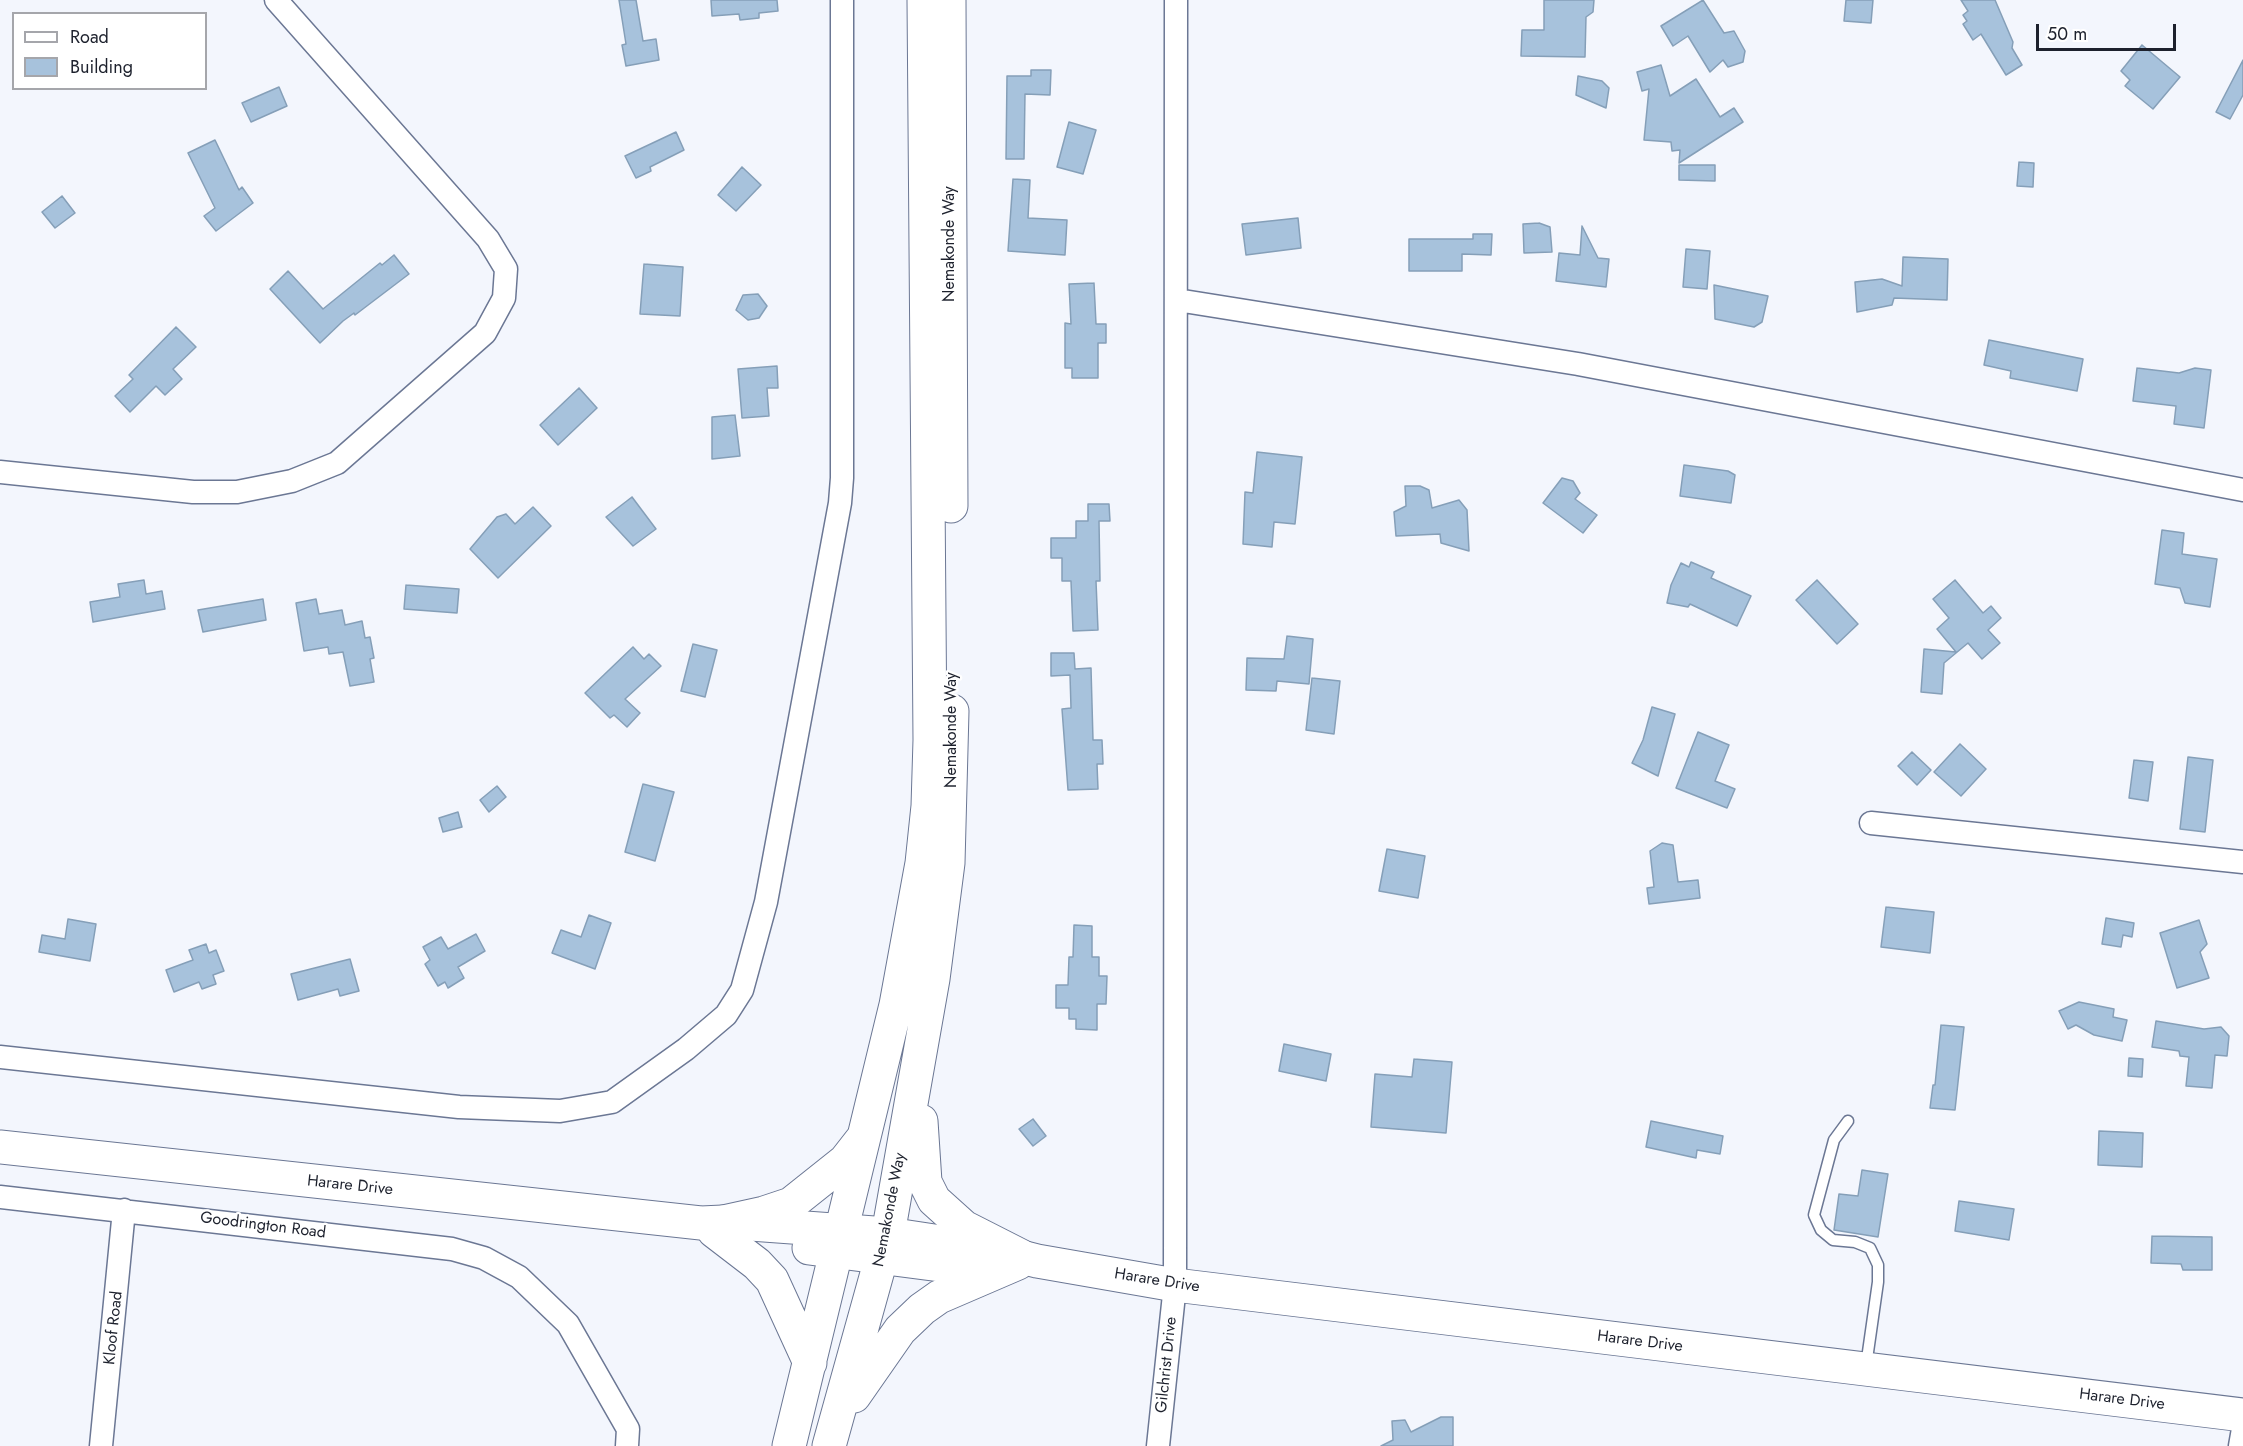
<!DOCTYPE html>
<style>
body{margin:0}
#map{position:relative;width:2243px;height:1446px;overflow:hidden;background:#f3f6fd;font-family:Jost,sans-serif}
canvas{display:block}
.legend{position:absolute;left:12px;top:12px;width:195px;height:78px;box-sizing:border-box;background:#fff;border:2px solid #a5a6ab;margin:0;padding:8px 10px;list-style:none;font-size:18px;color:#1d212d}
.legend li{display:flex;align-items:center;gap:12px;height:30px}
.legend b{width:30px;border:2px solid #a5a6ab}
.scale{position:absolute;left:2036px;top:24px;width:140px;height:27px;box-sizing:border-box;border:3px solid #1d212d;border-top:0;padding-left:8px;font-size:18px;line-height:21px;white-space:nowrap;color:#1d212d;-webkit-text-stroke:4px #fff;paint-order:stroke}
</style>
<div id="map">
<canvas width="2243" height="1446"></canvas>
<ul class="legend">
<li><b style="height:8px;background:#fff"></b>Road</li>
<li><b style="height:16px;background:#a7c2dc"></b>Building</li>
</ul>
<div class="scale">50 m</div>
</div>
<script>
const ctx = document.querySelector('canvas').getContext('2d');
ctx.lineJoin = 'round';
function paint(path, color) {
  ctx.fillStyle = color;
  ctx.fill(path, 'evenodd');
}
function toPath(rows) {
  const path = new Path2D();
  for (const r of rows) {
    path.moveTo(r[0], r[1]);
    for (let i = 2; i < r.length; i += 2) path.lineTo(r[i], r[i + 1]);
  }
  return path;
}
function strokePath(path, color, width, dash) {
  ctx.strokeStyle = color;
  ctx.lineWidth = width;
  ctx.lineCap = dash ? 'butt' : 'round';
  ctx.setLineDash(dash || []);
  ctx.stroke(path);
}
function write(font, color, halo, rows, align = 'center') {
  ctx.font = font + ' Jost,sans-serif';
  ctx.lineWidth = 4.5;
  ctx.setLineDash([]);
  ctx.textBaseline = 'middle';
  ctx.strokeStyle = halo;
  ctx.fillStyle = color;
  for (const [text, x, y, turn = 0] of rows) {
    ctx.save();
    ctx.translate(x, y);
    ctx.rotate((+turn || 0) * Math.PI / 180);
    ctx.textAlign = isNaN(turn) ? turn : align;
    if (halo) ctx.strokeText(text, 0, 0);
    ctx.fillText(text, 0, 0);
    ctx.restore();
  }
}
const building = toPath([
 [619,0,636,0,643,41,656,39,659,60,626,66,622,45,626,44,619,0],
 [711,0,777,0,778,11,759,13,759,18,740,20,739,14,712,16,711,0],
 [1544,0,1594,0,1593,12,1586,17,1585,57,1521,56,1522,30,1544,30,1544,0],
 [1703,0,1724,33,1734,31,1745,51,1743,62,1728,67,1723,60,1710,72,1688,36,1673,46,1661,26,1703,0],
 [1846,0,1873,0,1871,23,1844,21,1846,0],
 [1961,0,1995,0,2013,42,2012,48,2022,65,2006,75,1981,34,1973,40,1963,24,1967,21,1963,15,1968,11,1961,0],
 [2142,45,2180,77,2153,109,2125,86,2130,80,2121,71,2142,45],
 [2243,60,2243,95,2230,119,2216,112,2243,60],
 [1661,65,1670,96,1696,79,1720,117,1734,108,1743,122,1679,163,1680,150,1672,151,1671,142,1644,140,1649,89,1642,91,1637,72,1661,65],
 [1031,70,1051,70,1050,95,1025,94,1024,159,1006,159,1007,76,1031,76,1031,70],
 [1578,76,1602,81,1609,88,1606,108,1576,95,1578,76],
 [279,87,287,106,251,122,242,103,279,87],
 [1069,122,1096,130,1083,174,1057,167,1069,122],
 [676,132,684,150,650,167,651,171,636,178,625,156,676,132],
 [215,140,239,190,242,187,253,203,216,231,204,216,215,208,188,153,215,140],
 [2019,162,2034,163,2033,187,2017,186,2019,162],
 [1679,165,1715,165,1715,181,1679,180,1679,165],
 [742,167,761,185,736,211,718,195,742,167],
 [1013,179,1030,180,1028,218,1067,220,1065,255,1008,251,1013,179],
 [62,196,75,213,55,228,42,212,62,196],
 [1298,218,1301,248,1246,255,1242,224,1298,218],
 [1539,223,1550,227,1552,252,1524,253,1523,224,1539,223],
 [1582,226,1598,258,1609,259,1606,287,1556,281,1559,253,1580,255,1582,226],
 [1473,234,1492,234,1491,255,1462,254,1462,271,1409,271,1409,239,1473,239,1473,234],
 [1686,249,1710,251,1707,289,1683,287,1686,249],
 [394,255,409,274,355,315,354,313,343,321,320,343,270,289,288,271,323,309,380,263,382,265,394,255],
 [1903,257,1948,259,1947,300,1894,298,1892,305,1857,312,1855,282,1882,279,1902,286,1903,257],
 [644,264,683,267,680,316,640,314,644,264],
 [1094,283,1096,324,1106,324,1106,343,1098,343,1098,378,1072,378,1072,368,1065,368,1065,323,1071,324,1069,284,1094,283],
 [1714,285,1768,296,1762,322,1754,327,1715,319,1714,285],
 [758,294,767,306,759,318,748,320,736,310,743,295,758,294],
 [176,327,196,347,173,369,182,379,165,395,156,386,130,412,115,396,133,379,129,375,176,327],
 [1989,340,2083,359,2077,391,2010,378,2011,371,1984,365,1989,340],
 [777,366,778,388,767,388,769,416,742,418,738,369,777,366],
 [2137,368,2179,373,2195,368,2211,370,2204,428,2174,424,2176,406,2133,401,2137,368],
 [579,388,597,408,558,445,540,425,579,388],
 [735,415,740,456,712,459,712,417,735,415],
 [1257,452,1302,457,1295,524,1274,522,1272,547,1243,544,1245,492,1253,493,1257,452],
 [1684,465,1728,471,1735,475,1731,503,1680,496,1684,465],
 [1562,478,1573,481,1580,493,1575,499,1597,515,1583,533,1543,503,1562,478],
 [1405,486,1420,486,1429,490,1432,508,1459,500,1467,510,1469,551,1441,543,1440,534,1396,536,1394,512,1406,506,1405,486],
 [632,497,656,529,633,546,606,517,632,497],
 [1088,504,1109,504,1110,521,1099,521,1100,581,1096,581,1098,630,1073,631,1071,581,1062,581,1062,558,1051,558,1051,538,1076,538,1076,521,1088,521,1088,504],
 [533,507,551,526,498,578,470,549,497,517,506,514,515,524,533,507],
 [2162,530,2184,533,2182,554,2217,559,2210,607,2185,603,2180,588,2155,584,2162,530],
 [1691,562,1714,572,1711,578,1751,596,1737,626,1690,604,1688,607,1667,603,1671,585,1681,563,1689,567,1691,562],
 [144,580,146,594,162,591,165,609,93,622,90,602,120,597,118,584,144,580],
 [1817,580,1858,624,1837,644,1796,600,1817,580],
 [1955,580,1983,613,1991,606,2001,618,1988,630,2000,643,1982,659,1968,643,1944,663,1942,694,1921,692,1924,649,1956,652,1937,629,1949,618,1933,599,1955,580],
 [406,585,459,589,457,613,404,609,406,585],
 [263,599,266,620,203,632,198,610,263,599],
 [316,599,319,614,342,610,345,625,362,621,365,638,370,637,374,658,370,659,374,682,350,686,343,652,329,654,328,647,304,651,296,603,316,599],
 [1287,636,1313,639,1309,684,1277,681,1276,691,1246,690,1247,658,1284,659,1287,636],
 [693,644,717,650,705,697,681,691,693,644],
 [633,647,644,659,649,654,661,666,625,699,640,713,627,727,614,715,610,718,585,693,633,647],
 [1051,653,1074,653,1075,669,1091,668,1093,740,1102,740,1103,764,1097,764,1098,789,1068,790,1062,709,1071,708,1070,675,1051,676,1051,653],
 [1312,678,1340,681,1334,734,1306,730,1312,678],
 [1652,707,1675,714,1658,776,1632,763,1643,740,1652,707],
 [1698,732,1729,745,1715,781,1735,789,1727,808,1676,788,1698,732],
 [1960,744,1986,769,1961,796,1934,772,1960,744],
 [1912,752,1931,770,1917,785,1898,766,1912,752],
 [2188,757,2213,760,2205,832,2180,829,2188,757],
 [2134,760,2153,762,2148,801,2129,798,2134,760],
 [643,784,674,792,655,861,625,852,643,784],
 [497,786,506,797,489,812,480,800,497,786],
 [458,812,462,827,443,832,439,818,458,812],
 [1662,843,1673,845,1678,882,1698,880,1700,898,1649,904,1647,888,1654,887,1650,851,1662,843],
 [1387,849,1425,856,1418,898,1379,891,1387,849],
 [1886,907,1934,912,1930,953,1881,947,1886,907],
 [589,915,611,923,595,969,552,953,561,930,581,937,589,915],
 [2106,918,2134,923,2132,937,2123,935,2121,947,2102,944,2106,918],
 [68,919,96,924,90,961,39,952,42,935,65,939,68,919],
 [2199,920,2207,944,2200,952,2209,978,2177,988,2160,933,2199,920],
 [1074,925,1092,926,1092,957,1099,957,1099,976,1107,976,1106,1004,1097,1004,1097,1030,1076,1029,1076,1019,1069,1019,1069,1008,1056,1008,1056,985,1068,985,1069,957,1073,957,1074,925],
 [476,934,485,951,458,967,464,978,448,988,445,982,438,986,425,964,430,960,423,947,441,937,448,949,476,934],
 [206,944,209,953,216,950,224,971,213,975,216,984,202,989,199,982,174,992,166,970,193,960,189,950,206,944],
 [350,959,359,991,340,996,338,989,298,1000,291,974,350,959],
 [2079,1002,2114,1009,2113,1017,2127,1020,2122,1041,2094,1035,2076,1025,2068,1029,2059,1011,2079,1002],
 [2156,1021,2204,1029,2221,1027,2229,1036,2227,1056,2215,1055,2212,1088,2186,1086,2189,1057,2180,1056,2179,1051,2152,1047,2156,1021],
 [1941,1025,1964,1027,1955,1110,1930,1108,1933,1085,1935,1085,1941,1025],
 [1284,1044,1331,1054,1326,1081,1279,1071,1284,1044],
 [2129,1058,2143,1059,2142,1077,2128,1076,2129,1058],
 [1414,1059,1452,1062,1446,1133,1371,1127,1375,1074,1412,1077,1414,1059],
 [1033,1119,1046,1136,1033,1146,1019,1129,1033,1119],
 [1651,1121,1723,1136,1720,1154,1697,1150,1696,1158,1646,1147,1651,1121],
 [2099,1131,2143,1133,2142,1167,2098,1165,2099,1131],
 [1862,1170,1888,1174,1878,1237,1834,1230,1839,1194,1858,1196,1862,1170],
 [1959,1201,2014,1209,2009,1240,1955,1231,1959,1201],
 [2152,1236,2212,1237,2212,1270,2183,1270,2181,1264,2151,1263,2152,1236],
 [1441,1417,1453,1417,1453,1446,1381,1446,1393,1440,1392,1421,1405,1420,1411,1432,1441,1417]
]);
paint(building, '#a7c2dc');
strokePath(building, '#859fb8', 1.5);
const lane = toPath([
 [1848,1121,1834,1140,1814,1215,1821,1230,1833,1240,1855,1242,1870,1248,1878,1265,1878,1282,1866,1366]
]);
const street = toPath([
 [1177,300,1578,364,2243,490],
 [0,472,193,492,237,492,292,481,337,463,485,333,504,298,506,269,488,239,276,0],
 [1871,823,2243,862],
 [0,1057,459,1107,560,1111,612,1102,686,1049,726,1015,742,990,766,902,840,503,842,478,842,0],
 [0,1197,452,1249,484,1258,519,1277,568,1324,628,1429,627,1446],
 [101,1446,124,1210],
 [1158,1446,1175,1285,1176,0],
 [2240,1446,2243,1429]
]);
const primary = toPath([
 [0,1147,701,1223,723,1222,888,1234,994,1250,1037,1261,1175,1285,2243,1415],
 [809,1248,940,1265,979,1266]
]);
const highway = toPath([
 [949,0,951,506],
 [921,1121,925,1182,934,1200,964,1227,1021,1256],
 [723,1222,764,1213,791,1204,845,1161,863,1138],
 [714,1231,757,1264,772,1280,810,1363],
 [854,1396,900,1330,922,1309,939,1297,1018,1263],
 [789,1446,896,1005,922,863,928,806,930,740,924,0],
 [829,1446,888,1234,933,979,948,863,952,711]
]);
strokePath(lane, '#6b7794', 13);
strokePath(street, '#6b7794', 25);
strokePath(primary, '#6b7794', 35);
strokePath(highway, '#6b7794', 35);
strokePath(lane, '#fff', 10);
strokePath(street, '#fff', 22);
strokePath(primary, '#fff', 33);
strokePath(highway, '#fff', 33);
write('16px', '#1d212d', '#fff', [
 ["Nemakonde Way",950,244,-90],
 ["Nemakonde Way",952,730,-90],
 ["Harare Drive",350,1186,6],
 ["Nemakonde Way",890,1210,-79],
 ["Goodrington Road",263,1226,7],
 ["Harare Drive",1157,1281,9],
 ["Kloof Road",114,1328,-84],
 ["Harare Drive",1640,1342,7],
 ["Gilchrist Drive",1167,1365,-84],
 ["Harare Drive",2122,1400,7]
]);
</script>
